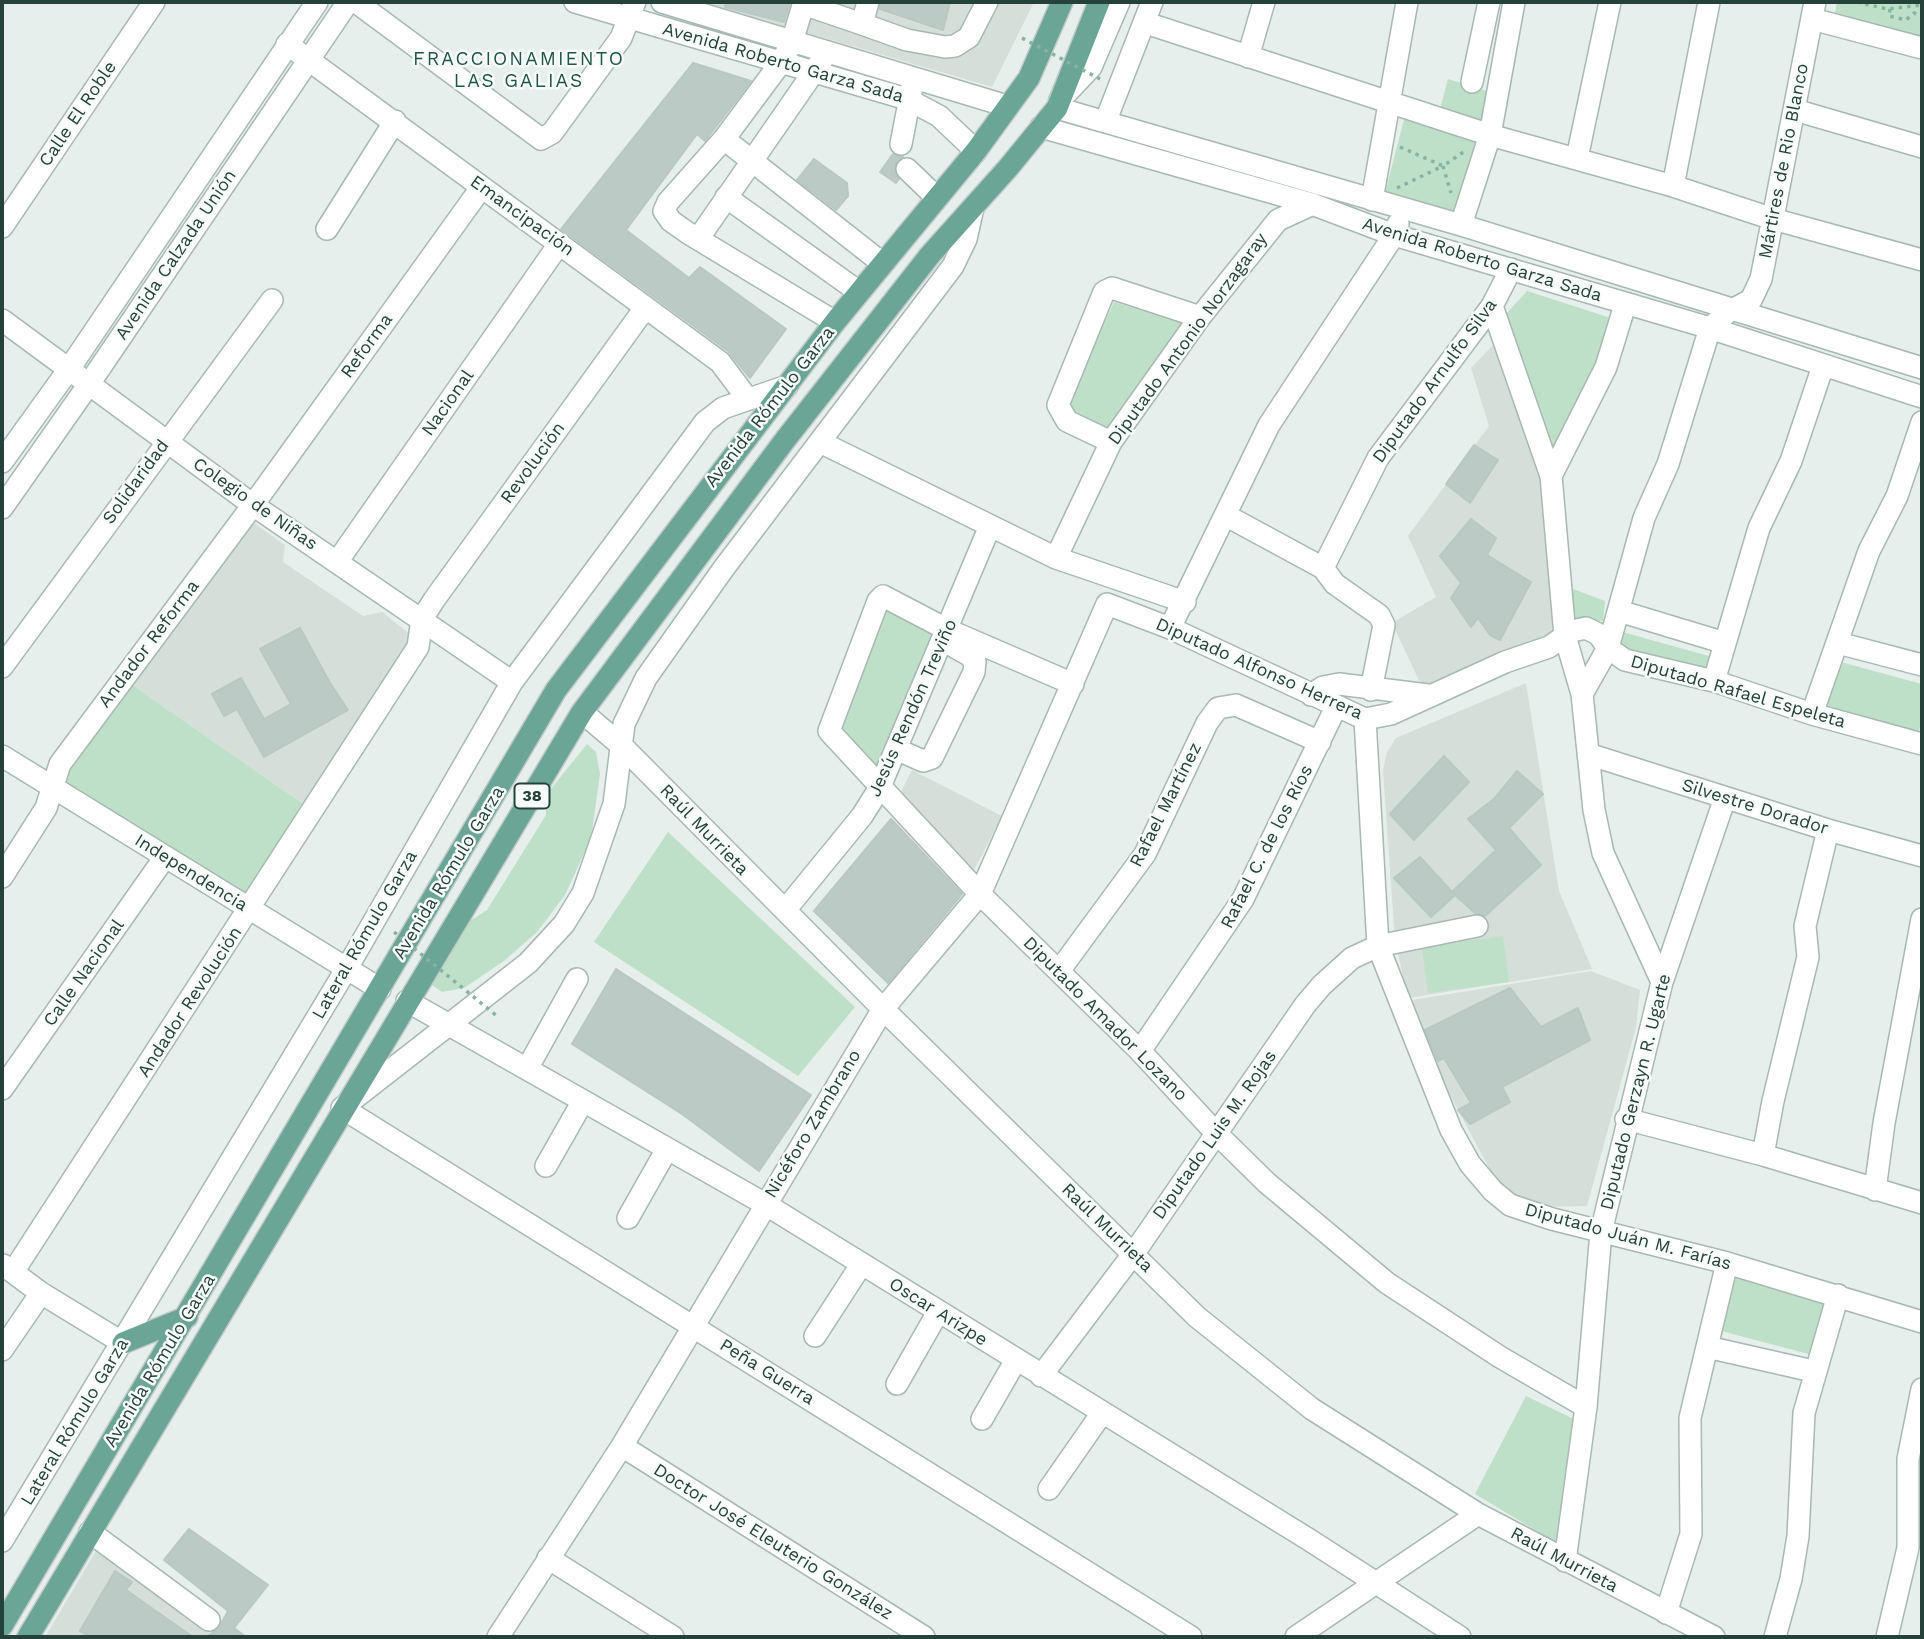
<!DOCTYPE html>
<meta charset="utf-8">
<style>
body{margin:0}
#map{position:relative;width:1924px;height:1639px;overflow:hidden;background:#e6efeb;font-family:"Work Sans",sans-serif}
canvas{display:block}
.frame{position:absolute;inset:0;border:4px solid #24423a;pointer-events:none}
</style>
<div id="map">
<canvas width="1924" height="1639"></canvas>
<div class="frame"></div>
</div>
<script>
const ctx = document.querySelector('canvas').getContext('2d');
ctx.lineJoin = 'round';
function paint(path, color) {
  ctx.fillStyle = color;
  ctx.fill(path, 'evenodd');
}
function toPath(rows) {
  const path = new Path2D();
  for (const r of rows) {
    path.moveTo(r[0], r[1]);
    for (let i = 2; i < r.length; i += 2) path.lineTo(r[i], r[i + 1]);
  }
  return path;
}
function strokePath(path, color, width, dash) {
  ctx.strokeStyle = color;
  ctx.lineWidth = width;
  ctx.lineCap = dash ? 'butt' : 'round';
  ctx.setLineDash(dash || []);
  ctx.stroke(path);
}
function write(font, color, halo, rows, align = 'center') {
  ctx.font = font + ' "Work Sans",sans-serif';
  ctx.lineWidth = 5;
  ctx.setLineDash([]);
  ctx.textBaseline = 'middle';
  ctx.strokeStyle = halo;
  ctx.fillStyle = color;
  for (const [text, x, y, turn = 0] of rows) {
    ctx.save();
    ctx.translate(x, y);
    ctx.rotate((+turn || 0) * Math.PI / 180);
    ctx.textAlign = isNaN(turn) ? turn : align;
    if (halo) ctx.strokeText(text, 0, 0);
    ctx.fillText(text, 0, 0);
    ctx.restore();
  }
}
paint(toPath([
 [702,2,1034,2,992,87],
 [1495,343,1547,496,1557,630,1423,689,1392,623,1436,597,1408,536,1489,426,1471,368],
 [248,519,285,545,283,562,363,616,382,612,411,635,419,654,319,815,128,682],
 [1526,683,1559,891,1592,969,1408,998,1395,941,1383,771,1387,752,1396,738],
 [912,770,1002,816,972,874,895,804],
 [1591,971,1640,990,1636,1027,1587,1206,1532,1207,1502,1188,1492,1174,1431,1059,1406,1001],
 [106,1534,245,1637,45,1637]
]), '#d4dfda');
paint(toPath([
 [1837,2,1922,2,1922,44,1834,18],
 [1448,79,1493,93,1459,218,1384,197,1408,104,1439,113],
 [1527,291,1614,319,1601,366,1554,457,1506,314],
 [1114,302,1192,326,1110,432,1062,412],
 [1573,589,1605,601,1603,621,1571,619],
 [885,609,940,636,880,778,832,734],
 [1619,631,1716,658,1710,675,1615,647],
 [1837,661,1922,684,1922,720,1916,740,1821,712],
 [128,682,319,815,260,908,57,782],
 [587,744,596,752,600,774,591,838,565,895,537,932,504,961,464,988,442,992,432,985,470,921,487,910,546,815,546,795],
 [668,832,855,1007,798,1076,594,942],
 [1503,936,1509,982,1428,993,1422,947],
 [1735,1277,1830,1303,1816,1356,1721,1331],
 [1526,1396,1576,1420,1562,1546,1475,1494]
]), '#bfe0c8');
const building = toPath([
 [726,2,790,2,784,22,725,7,726,2],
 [881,2,950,2,943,30,880,9,881,2],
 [693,63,751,81,705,141,697,134,626,230,689,278,700,267,786,329,750,378,728,351,561,229,693,63],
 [893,154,903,157,895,165,899,179,896,183,880,172,893,154],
 [814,159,847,183,848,196,836,210,797,180,814,159],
 [1474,445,1498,460,1470,503,1446,484,1474,445],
 [1471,519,1496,538,1487,555,1531,582,1500,640,1490,635,1478,618,1471,627,1451,598,1461,583,1440,556,1471,519],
 [300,628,330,683,348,710,264,757,237,709,224,716,212,694,241,678,264,719,291,704,260,649,300,628],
 [1444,756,1469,782,1414,840,1390,814,1444,756],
 [1517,771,1543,794,1509,828,1541,865,1485,916,1475,913,1455,895,1431,917,1394,878,1420,857,1452,892,1496,850,1468,819,1495,798,1517,771],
 [891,819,962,894,888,983,814,911,891,819],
 [616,969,811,1095,759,1171,682,1114,572,1044,616,969],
 [1510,988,1541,1027,1578,1008,1590,1040,1502,1087,1510,1102,1470,1124,1458,1110,1471,1103,1444,1058,1438,1061,1425,1030,1510,988],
 [189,1529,268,1585,234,1628,246,1637,207,1637,219,1628,228,1611,164,1560,189,1529],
 [115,1571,132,1582,126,1590,193,1637,91,1637,80,1631,115,1571]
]);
paint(building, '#bbcac4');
strokePath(building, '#b8c9c2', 2);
const minor = toPath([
 [356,2,541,139,552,133,621,38,635,2],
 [575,2,907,99,939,116,976,151],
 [662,2,1007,106],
 [804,2,792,42,782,61,724,139,668,202,664,211,671,221,688,233,835,322],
 [868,2,862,24,907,40,945,47,955,46,969,37,987,2],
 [803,4,862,24],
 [1812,19,1922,48],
 [1146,23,1490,135,1673,186,1773,219,1922,260],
 [287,44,720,362,747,398],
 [1248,57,1264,2],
 [1472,82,1489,2],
 [1060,100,1091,67,1119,2],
 [1057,108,1461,225,1922,368],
 [1795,110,1922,147],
 [1106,120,1152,2],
 [1041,127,1312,204,1394,235,1710,328,1922,397],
 [724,139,882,263],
 [901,144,912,87],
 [1577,158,1610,2],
 [907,169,936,197],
 [1673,186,1709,2],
 [726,197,859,292],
 [1372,200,1407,2],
 [973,208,966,239,953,266,724,568,646,678,624,724,614,804,583,893,564,924,528,963,342,1108,1191,1637],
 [1461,225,1490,135,1514,2],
 [2,227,154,2],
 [327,229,395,121],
 [698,239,822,60],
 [1492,306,1551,476,1565,636,1582,694,1594,810,1603,853,1662,982],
 [2,320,253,505,512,682],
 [820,442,1056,558,1185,602],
 [1111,442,1067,421,1058,405,1104,292,1112,288,1200,317],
 [2,462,69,369,317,2],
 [1551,476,1606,367,1625,305],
 [2,508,89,384,348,2],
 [1227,516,1323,568,1335,584,1379,615,1384,625,1371,690],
 [1056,558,1111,442,1200,317,1278,220,1313,204],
 [337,562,559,244],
 [1323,568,1378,458,1492,306,1511,269],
 [1619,611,1725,643],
 [1170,628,1269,425,1394,235,1398,224],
 [1838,643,1922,665],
 [2,667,272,300],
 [1714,681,1759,528,1791,461,1823,366],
 [1073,684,948,630,883,596,878,601,829,731,980,894,1140,1051,1216,1133,1267,1183,1387,1283,1500,1357,1586,1407],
 [1582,694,1608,648,1644,518,1668,464,1710,328,1728,312,1751,300,1761,279,1815,2],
 [1311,695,1323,687,1339,684,1428,695],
 [582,712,623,747,883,1009,1197,1317,1312,1409,1478,1514,1714,1637],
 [1812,714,1869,551,1897,496,1922,422],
 [1365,719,1378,946,1451,1130,1470,1164,1493,1191,1510,1205,1552,1219,1727,1263,1922,1322],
 [896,749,923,761,932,758,974,672,975,661,969,655,946,642],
 [1588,754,1828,830,1922,856],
 [2,756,380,989],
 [2,877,46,808,60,764,253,505,481,188],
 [786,909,862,816,879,789,990,526],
 [1059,971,1145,854,1207,723,1218,708,1236,705,1320,742],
 [407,1001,765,1204,1308,1539,1460,1637],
 [1140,1051,1243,899,1336,707],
 [527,1069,577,979],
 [2,1089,165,857],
 [1626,1119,1763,1155,1922,1203],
 [1763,1155,1773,1101,1808,957,1805,926,1828,830],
 [546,1166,583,1101],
 [1875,1190,1884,1123,1922,919],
 [628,1218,667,1149],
 [3,1265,41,1293,123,1343],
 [13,1272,418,647,422,619,434,600,645,308],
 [815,1336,861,1265],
 [1707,1347,1813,1371],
 [2,1350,41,1293],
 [1041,1376,1134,1253,1305,1005,1322,985,1352,958,1378,946,1477,926],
 [897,1384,938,1312],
 [982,1419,1016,1360],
 [622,1446,924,1637],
 [1049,1489,1102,1413],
 [90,1532,209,1620],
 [2,1541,347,968,512,682,705,422,723,408,787,386],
 [548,1558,673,1637],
 [1565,1561,1586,1407,1601,1232,1662,982,1725,798],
 [1666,1613,1691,1534,1690,1418,1727,1263],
 [498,1637,622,1446,883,1009,980,894,1107,604,1170,628,1365,719,1391,714,1505,662,1549,647,1572,631,1586,628,1598,634,1608,648,1625,660,1714,681,1812,714,1922,744],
 [1296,1637,1478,1514],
 [1775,1637,1791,1579,1798,1536,1804,1413,1838,1295],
 [1887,1637,1908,1548,1908,1459,1922,1389]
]);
const major = toPath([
 [123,1343,187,1317],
 [2,1626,556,690,835,322,976,151,1029,78,1062,2],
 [28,1637,582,712,785,440,930,255,1008,168,1057,108,1099,2]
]);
strokePath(minor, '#a8b8b2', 24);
strokePath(major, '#c2cac8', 24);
strokePath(toPath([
 [1857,2,1887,9,1922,5],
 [1890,9,1889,16,1906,20,1914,13,1922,16],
 [1400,147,1443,166,1465,151],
 [1397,188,1443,166,1451,193]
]), '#86b3a5', 3.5, [3.5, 5]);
strokePath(minor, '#fff', 21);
strokePath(major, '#6aa596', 21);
strokePath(toPath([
 [1022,38,1100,79],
 [394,932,497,1016]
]), '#86b3a5', 3.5, [3.5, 5]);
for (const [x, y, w] of [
 [532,796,35]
]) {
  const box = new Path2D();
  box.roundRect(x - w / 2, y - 12.5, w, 25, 5);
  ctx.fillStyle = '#f7fbf9';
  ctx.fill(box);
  strokePath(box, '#24423a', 2);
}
write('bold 16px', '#24423a', null, [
 ["38",532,796]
]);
write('18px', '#24423a', '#f7fbf9', [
 ["Avenida Roberto Garza Sada",783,63,16],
 ["Calle El Roble",78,114,-56],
 ["Mártires de Rio Blanco",1784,161,-79],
 ["Emancipación",522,216,36],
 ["Avenida Calzada Unión",176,255,-56],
 ["Avenida Roberto Garza Sada",1482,260,17],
 ["Diputado Antonio Norzagaray",1188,339,-54],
 ["Reforma",367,346,-54],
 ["Diputado Arnulfo Silva",1435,381,-54],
 ["Nacional",448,403,-55],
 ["Avenida Rómulo Garza",770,407,-52],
 ["Revolución",533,463,-54],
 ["Solidaridad",136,482,-54],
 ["Colegio de Niñas",255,504,35],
 ["Andador Reforma",149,644,-53],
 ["Diputado Alfonso Herrera",1259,669,24],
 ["Diputado Rafael Espeleta",1738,692,16],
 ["Jesús Rendón Treviño",913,708,-66],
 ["Rafael Martínez",1166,805,-63],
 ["Silvestre Dorador",1755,807,17],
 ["Raúl Murrieta",704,830,46],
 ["Rafael C. de los Ríos",1267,847,-63],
 ["Independencia",191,873,32],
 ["Avenida Rómulo Garza",449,873,-59],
 ["Lateral Rómulo Garza",365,935,-60],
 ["Calle Nacional",84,973,-55],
 ["Andador Revolución",190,1002,-57],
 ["Diputado Amador Lozano",1105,1019,45],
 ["Diputado Gerzayn R. Ugarte",1636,1092,-76],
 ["Nicéforo Zambrano",813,1124,-59],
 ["Diputado Luis M. Rojas",1215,1135,-55],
 ["Raúl Murrieta",1107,1228,44],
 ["Diputado Juán M. Farías",1628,1237,15],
 ["Oscar Arizpe",938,1312,32],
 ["Avenida Rómulo Garza",160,1361,-59],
 ["Peña Guerra",767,1372,32],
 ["Lateral Rómulo Garza",75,1422,-59],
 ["Doctor José Eleuterio González",773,1542,32],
 ["Raúl Murrieta",1564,1560,28]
]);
ctx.letterSpacing = '2px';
write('19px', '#1f5548', '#f7fbf9', [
 ["FRACCIONAMIENTO",519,59],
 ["LAS GALIAS",519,81]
]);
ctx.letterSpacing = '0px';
</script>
